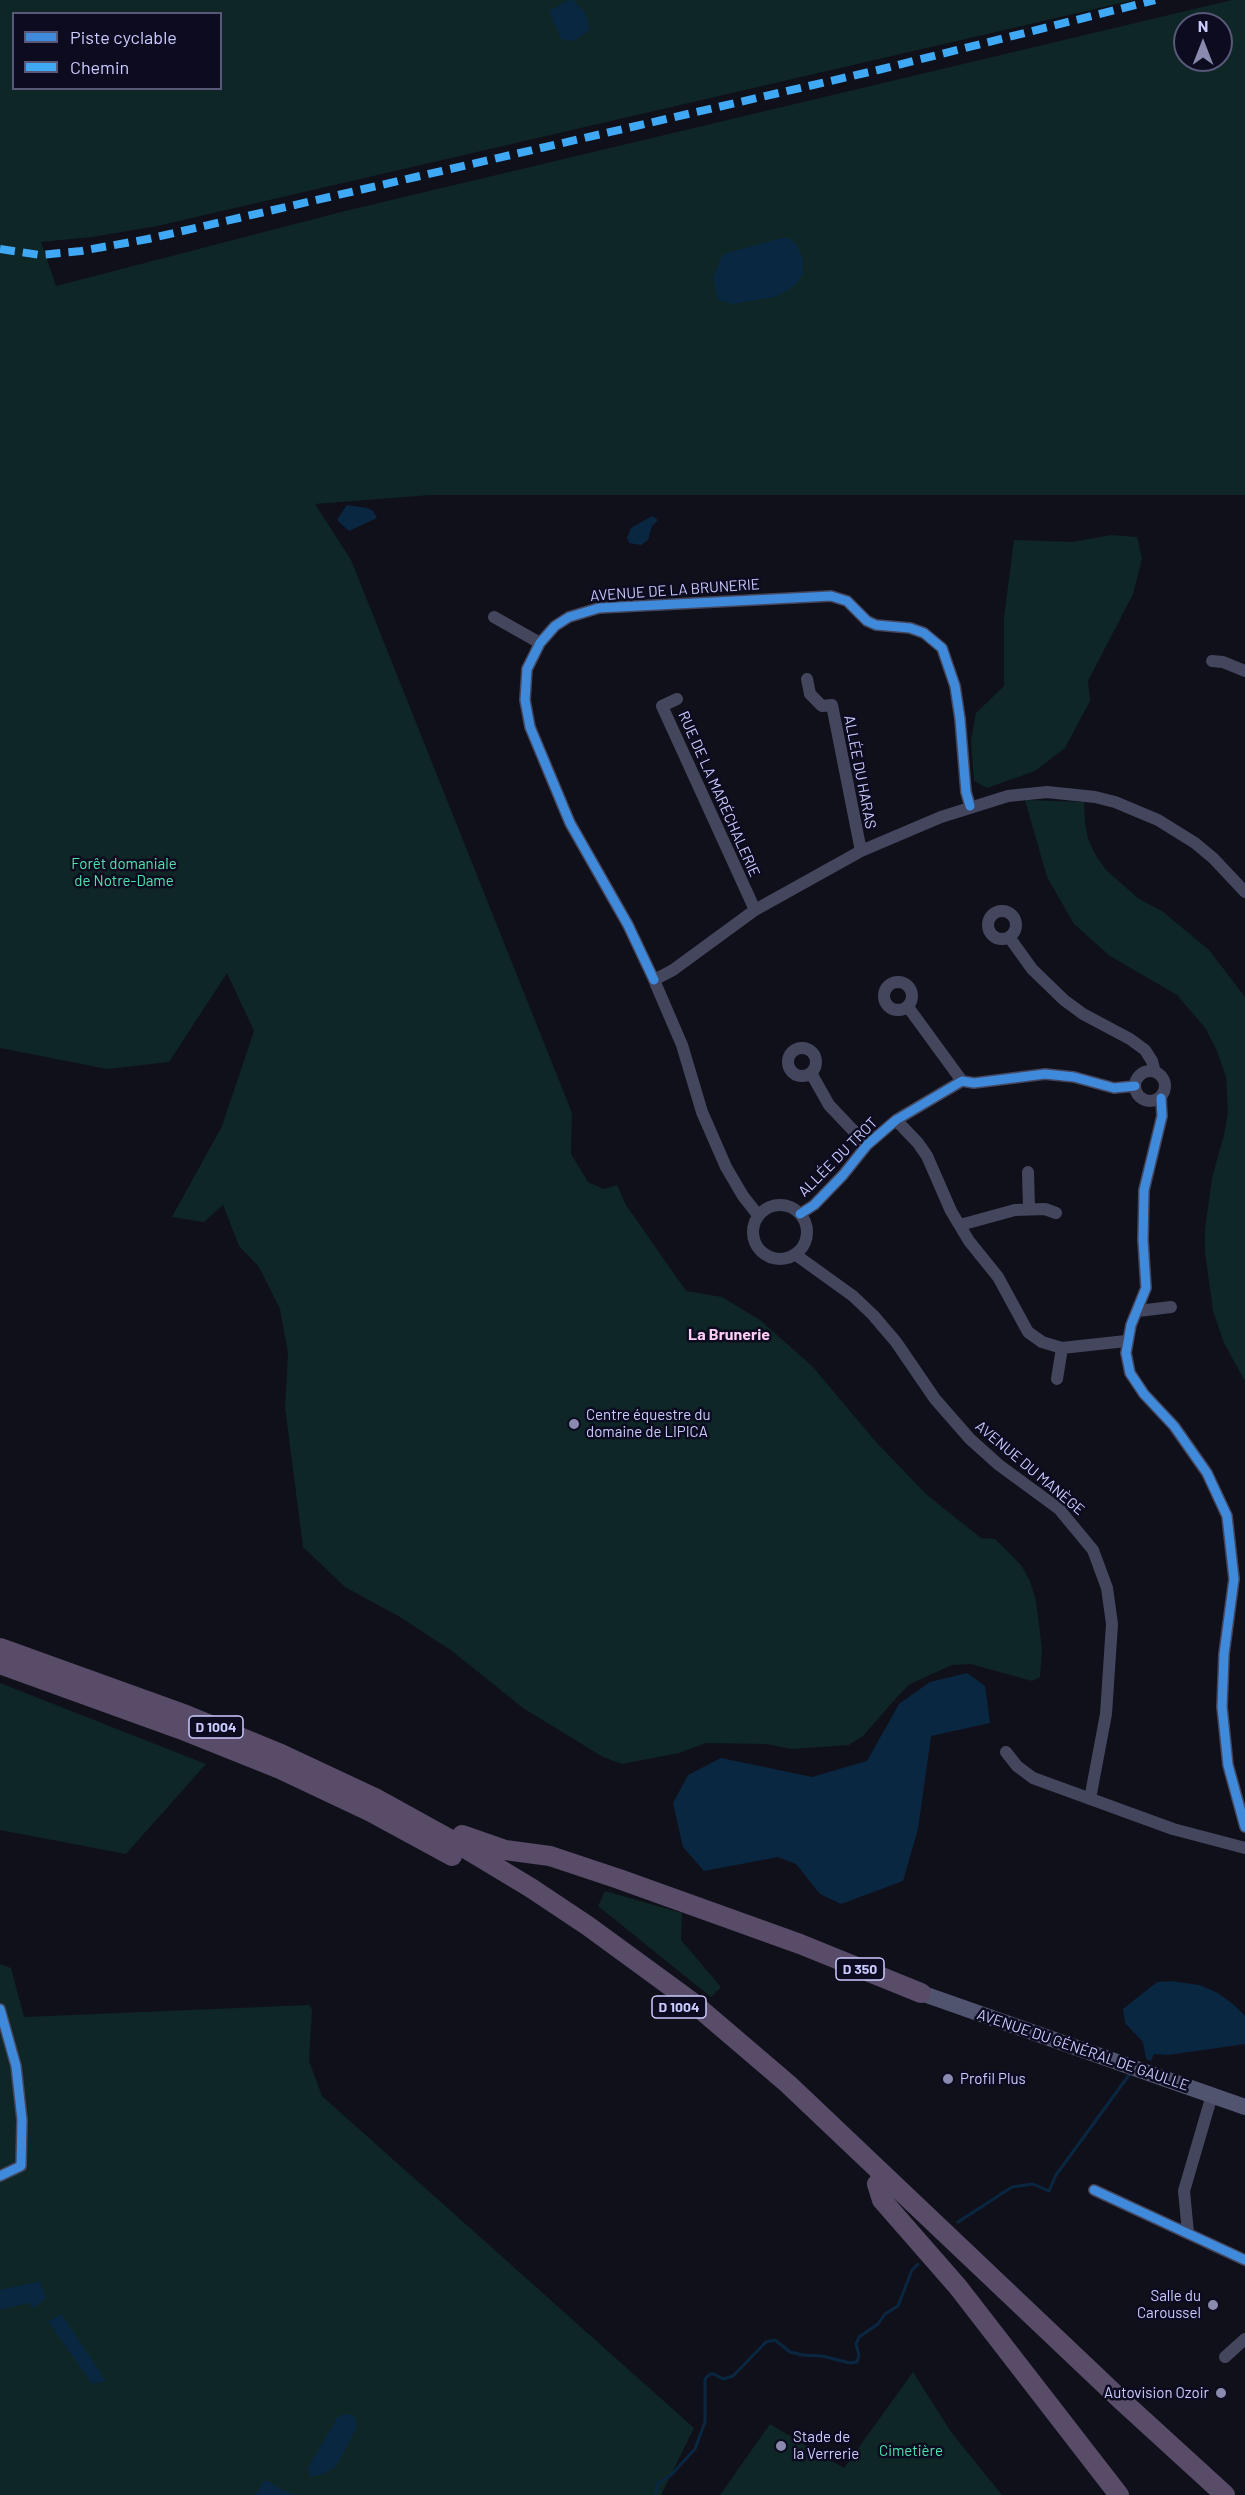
<!DOCTYPE html>
<meta charset="utf-8">
<style>
body{margin:0}
#map{position:relative;width:1245px;height:2495px;overflow:hidden;background:#10101b;font-family:Barlow,sans-serif}
canvas{display:block}
.legend{position:absolute;left:12px;top:12px;width:210px;height:78px;box-sizing:border-box;background:#0c0b20;border:2px solid #585879;margin:0;padding:8px 10px;list-style:none;font-size:18px;color:#cbcbff}
.legend li{display:flex;align-items:center;gap:12px;height:30px}
.legend b{width:30px;border:2px solid #585879}
.north{position:absolute;left:1173px;top:12px;width:60px;height:60px;box-sizing:border-box;background:#0c0b20;border:2px solid #585879;border-radius:50%;rotate:0deg;font-size:16px;font-weight:700;line-height:24px;text-align:center;color:#cbcbff}
.north::after{content:'';display:block;margin:auto;width:21px;height:27px;background:#8a8aaf;clip-path:polygon(50% 0,100% 100%,50% 72%,0 100%)}
</style>
<div id="map">
<canvas width="1245" height="2495"></canvas>
<ul class="legend">
<li><b style="height:8px;background:#408adc"></b>Piste cyclable</li>
<li><b style="height:8px;background:#3fa9f5"></b>Chemin</li>
</ul>
<div class="north">N</div>
</div>
<script>
const ctx = document.querySelector('canvas').getContext('2d');
ctx.lineJoin = 'round';
function paint(path, color) {
  ctx.fillStyle = color;
  ctx.fill(path, 'evenodd');
}
function toPath(rows) {
  const path = new Path2D();
  for (const r of rows) {
    if (r.length === 3) {
      path.moveTo(r[0] + r[2], r[1]);
      path.arc(r[0], r[1], r[2], 0, 2 * Math.PI);
      continue;
    }
    path.moveTo(r[0], r[1]);
    for (let i = 2; i < r.length; i += 2) path.lineTo(r[i], r[i + 1]);
  }
  return path;
}
function strokePath(path, color, width, dash) {
  ctx.strokeStyle = color;
  ctx.lineWidth = width;
  ctx.lineCap = dash ? 'butt' : 'round';
  ctx.setLineDash(dash || []);
  ctx.stroke(path);
}
function write(font, color, halo, rows, align = 'center') {
  ctx.font = font + ' Barlow,sans-serif';
  ctx.lineWidth = 5;
  ctx.setLineDash([]);
  ctx.textBaseline = 'middle';
  ctx.strokeStyle = halo;
  ctx.fillStyle = color;
  for (const [text, x, y, turn = 0] of rows) {
    ctx.save();
    ctx.translate(x, y);
    ctx.rotate((+turn || 0) * Math.PI / 180);
    ctx.textAlign = isNaN(turn) ? turn : align;
    if (halo) ctx.strokeText(text, 0, 0);
    ctx.fillText(text, 0, 0);
    ctx.restore();
  }
}
paint(toPath([
 [0,0,1134,0,157,226,92,237,41,242,56,286,345,211,1232,0,1245,0,1245,495,430,495,315,504,351,560,572,1113,571,1154,588,1182,604,1189,617,1185,626,1205,686,1291,722,1297,760,1320,812,1366,876,1442,927,1495,981,1538,995,1539,1021,1565,1030,1581,1036,1601,1042,1649,1040,1677,1032,1681,971,1664,952,1665,910,1684,897,1697,863,1736,849,1745,791,1749,767,1744,706,1743,679,1753,622,1764,603,1757,523,1708,452,1651,400,1617,345,1587,303,1547,285,1407,288,1353,280,1309,259,1267,239,1246,223,1205,204,1222,172,1217,222,1126,254,1031,227,973,169,1062,107,1069,0,1048],
 [14,14,220,14,220,88,14,88],
 [1185,24,1221,24,1221,60,1185,60],
 [1111,535,1137,537,1142,558,1133,594,1088,681,1090,701,1065,748,1035,771,987,788,974,781,971,740,976,713,1004,686,1004,618,1014,540,1072,542],
 [1025,800,1084,802,1085,823,1088,838,1095,854,1106,870,1139,899,1162,911,1209,950,1245,997,1245,1381,1224,1343,1213,1311,1205,1252,1205,1229,1212,1178,1224,1135,1228,1112,1226,1077,1217,1051,1206,1029,1177,995,1110,956,1074,924,1047,877],
 [0,1683,206,1764,126,1854,0,1830],
 [605,1891,682,1913,681,1940,721,1987,711,1997,598,1906],
 [0,1964,11,1968,24,2017,309,2005,312,2010,309,2061,322,2096,694,2428,662,2493,661,2495,0,2495],
 [913,2372,951,2432,1002,2495,720,2495,770,2424,844,2468]
]), '#0e2625');
paint(toPath([
 [568,0,573,0,586,14,590,30,574,41,561,39,549,11],
 [782,238,789,238,796,244,803,259,803,275,796,284,787,291,775,297,733,304,718,300,713,277,723,254],
 [347,505,367,508,373,511,377,518,349,531,337,520],
 [652,516,658,520,652,526,648,540,641,545,629,543,627,538,631,528],
 [967,1673,985,1686,990,1723,931,1736,918,1829,903,1881,841,1904,820,1894,796,1864,778,1857,704,1871,683,1847,673,1803,688,1775,721,1758,812,1777,867,1761,899,1704,930,1682],
 [1171,1981,1199,1985,1218,1993,1234,2005,1245,2016,1245,2044,1168,2055,1154,2054,1151,2061,1146,2059,1143,2042,1125,2023,1123,2009,1157,1982],
 [40,2281,46,2298,34,2308,29,2303,0,2310,0,2290],
 [61,2314,68,2324,106,2381,92,2384,48,2321],
 [344,2414,353,2415,356,2420,357,2427,344,2452,335,2467,323,2474,310,2477,308,2468,337,2418],
 [264,2481,269,2481,280,2489,296,2495,255,2495]
]), '#0a2742');
strokePath(toPath([
 [958,2222,1012,2187,1033,2184,1049,2191,1056,2175,1129,2075],
 [655,2495,658,2483,671,2475,695,2449,705,2422,705,2379,710,2374,714,2374,723,2379,733,2376,766,2342,775,2340,790,2352,803,2355,822,2356,850,2363,857,2362,859,2355,856,2344,859,2337,878,2324,885,2314,898,2306,912,2270,918,2264]
]), '#0a2742', 3);
strokePath(toPath([
 [494,617,540,643],
 [1212,661,1223,662,1245,671],
 [807,679,810,694,822,706,832,705,861,851],
 [677,699,662,706,755,910],
 [1002,925,14],
 [1009,937,1032,969,1064,1000,1083,1014,1130,1039,1145,1050,1152,1061,1155,1072],
 [654,980,628,925,570,823,530,727,525,700,527,669,540,643,555,626,569,617,599,608,831,596,847,601,867,621,876,625,910,628,924,633,942,648,955,686,960,719,966,792,970,806],
 [898,996,14],
 [908,1007,962,1081],
 [802,1062,14],
 [1150,1086,15],
 [811,1073,829,1105,867,1145],
 [1161,1098,1162,1116,1144,1190,1143,1240,1146,1288,1131,1325,1126,1353,1130,1373,1144,1394,1174,1426,1207,1473,1227,1516,1234,1579,1224,1654,1222,1707,1228,1765,1245,1827],
 [896,1120,918,1143,927,1156,951,1211,969,1241,998,1277,1028,1332,1042,1342,1062,1348,1126,1341],
 [1028,1172,1029,1208],
 [780,1232,27],
 [800,1214,814,1205,843,1175,867,1145,896,1120,962,1081,974,1083,1045,1074,1074,1077,1114,1088,1135,1086],
 [758,1215,743,1196,726,1167,702,1112,682,1045,654,980,673,970,755,910,861,851,941,817,1008,796,1047,792,1095,797,1115,802,1158,820,1195,843,1213,858,1245,892],
 [960,1225,1015,1210,1045,1209,1056,1213],
 [796,1255,853,1296,873,1315,896,1342,935,1399,970,1439,999,1465,1059,1509,1093,1550,1107,1588,1112,1624,1106,1714,1090,1799],
 [1138,1311,1171,1307],
 [1057,1379,1062,1348],
 [1006,1752,1017,1766,1033,1778,1173,1829,1245,1848],
 [0,2009,16,2066,22,2120,21,2166,0,2176],
 [1094,2190,1245,2260],
 [1188,2233,1184,2191,1212,2095],
 [1225,2357,1245,2339]
]), '#44465d', 12);
strokePath(toPath([
 [921,1993,1245,2107]
]), '#51546f', 16);
strokePath(toPath([
 [0,1648,186,1715,281,1754,375,1798,453,1841,531,1888,588,1926,692,2002,788,2084,1120,2399,1225,2495],
 [0,1664,180,1729,280,1769,371,1812,452,1856],
 [462,1835,505,1850,550,1856,619,1879,800,1944,921,1993],
 [877,2184,882,2200,958,2287,1119,2495]
]), '#584c68', 20);
strokePath(toPath([
 [0,249,40,255,81,251,148,239,878,70,1155,0]
]), '#3fa9f5', 8, [15, 8]);
strokePath(toPath([
 [654,980,628,925,570,823,530,727,525,700,527,669,540,643,555,626,569,617,599,608,831,596,847,601,867,621,876,625,910,628,924,633,942,648,955,686,960,719,966,792,970,806],
 [1161,1098,1162,1116,1144,1190,1143,1240,1146,1288,1131,1325,1126,1353,1130,1373,1144,1394,1174,1426,1207,1473,1227,1516,1234,1579,1224,1654,1222,1707,1228,1765,1245,1827],
 [800,1214,814,1205,843,1175,867,1145,896,1120,962,1081,974,1083,1045,1074,1074,1077,1114,1088,1135,1086],
 [0,2009,16,2066,22,2120,21,2166,0,2176],
 [1094,2190,1245,2260]
]), '#408adc', 9);
for (const [x, y, r, color] of [
 [574,1424,6,"#8a8aaf"],
 [948,2079,6,"#8a8aaf"],
 [1213,2305,6,"#8a8aaf"],
 [1221,2393,6,"#8a8aaf"],
 [781,2446,6,"#8a8aaf"]
]) {
  const dot = new Path2D();
  dot.arc(x, y, r, 0, 2 * Math.PI);
  ctx.fillStyle = color;
  ctx.fill(dot);
  strokePath(dot, '#0c0b20', 2);
}
for (const [x, y, w] of [
 [216,1727,54],
 [860,1969,48],
 [679,2007,54]
]) {
  const box = new Path2D();
  box.roundRect(x - w / 2, y - 11, w, 22, 4.5);
  ctx.fillStyle = '#0c0b20';
  ctx.fill(box);
  strokePath(box, '#cbcbff', 1.5);
}
write('bold 14px', '#cbcbff', null, [
 ["D 1004",216,1727],
 ["D 350",860,1969],
 ["D 1004",679,2007]
]);
write('15px', '#cbcbff', '#0c0b20', [
 ["AVENUE DE LA BRUNERIE",675,590,-4],
 ["ALLÉE DU HARAS",860,772,79],
 ["RUE DE LA MARÉCHALERIE",719,794,66],
 ["ALLÉE DU TROT",838,1157,-45],
 ["AVENUE DU MANÈGE",1030,1468,40],
 ["AVENUE DU GÉNÉRAL DE GAULLE",1083,2050,19]
]);
write('15px', '#50e5ad', '#0c0b20', [
 ["Forêt domaniale",124,864],
 ["de Notre-Dame",124,881],
 ["Cimetière",911,2451]
]);
write('15px', '#cbcbff', '#0c0b20', [
 ["Centre équestre du",586,1415],
 ["domaine de LIPICA",586,1432],
 ["Profil Plus",960,2079],
 ["Salle du",1201,2296,"right"],
 ["Caroussel",1201,2313,"right"],
 ["Autovision Ozoir",1209,2393,"right"],
 ["Stade de",793,2437],
 ["la Verrerie",793,2454]
], 'left');
write('bold 16px', '#ffcdf3', '#0c0b20', [
 ["La Brunerie",729,1335]
]);
</script>
